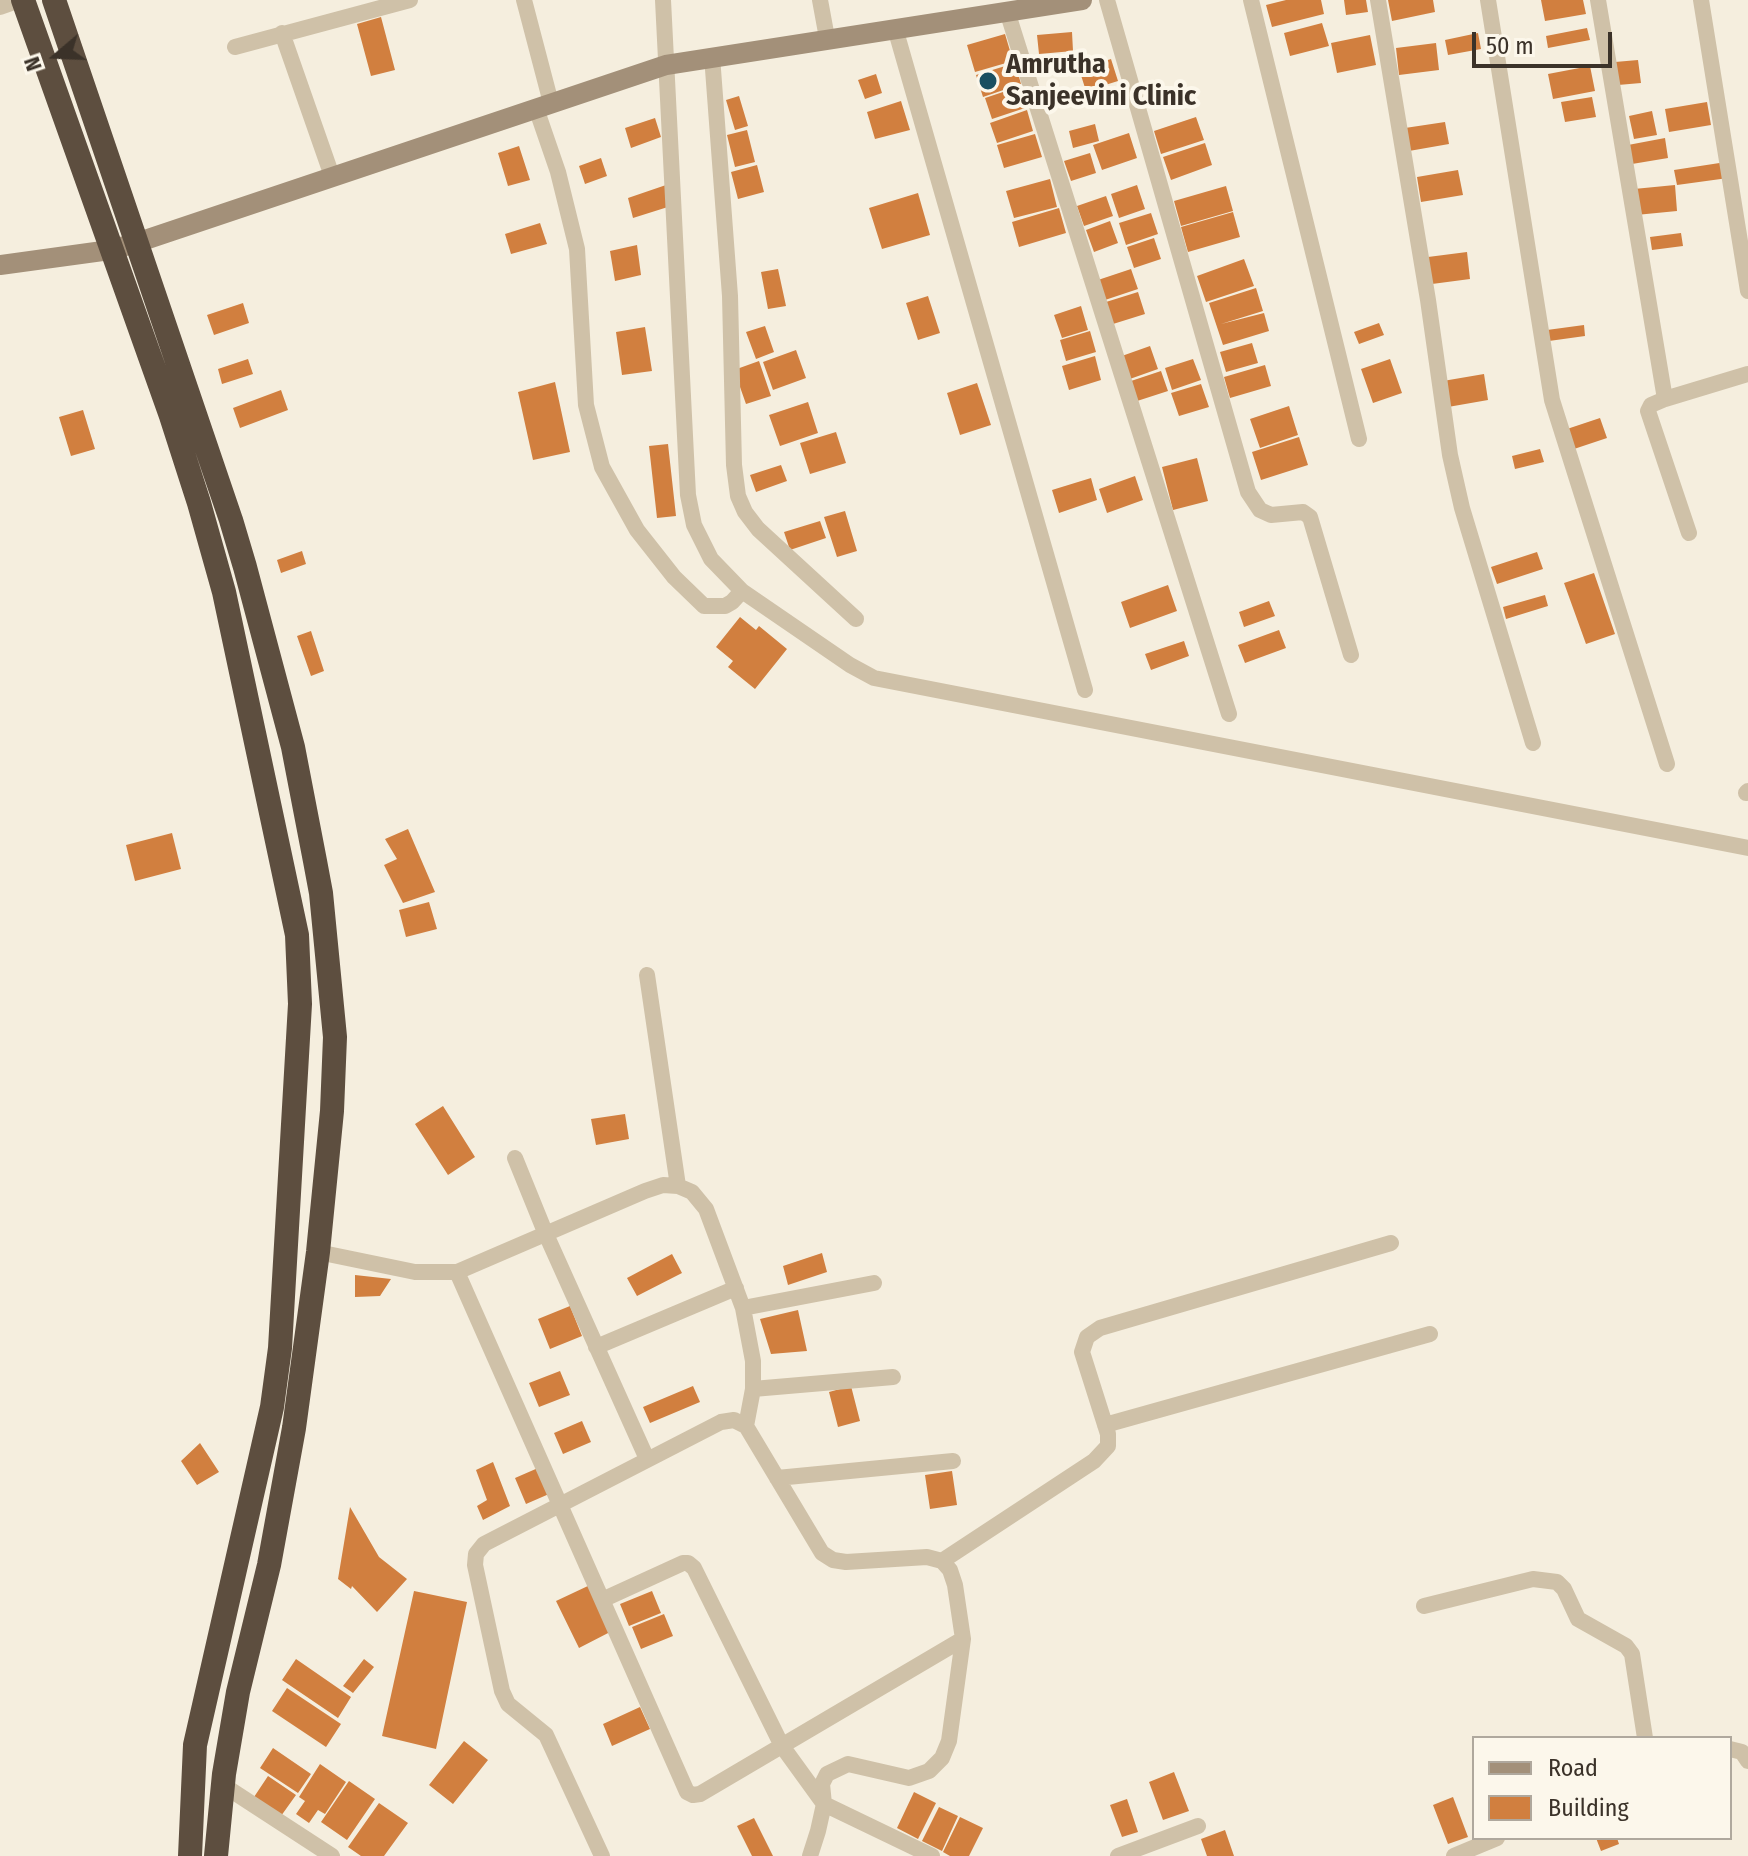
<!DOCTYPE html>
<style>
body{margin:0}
#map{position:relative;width:1748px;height:1856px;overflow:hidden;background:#f5eede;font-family:"Fira Sans Condensed",sans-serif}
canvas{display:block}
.legend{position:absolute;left:1472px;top:1736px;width:260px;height:104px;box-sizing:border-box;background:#fcf7eb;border:2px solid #afa89d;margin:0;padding:10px 14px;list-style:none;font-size:24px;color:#3b3229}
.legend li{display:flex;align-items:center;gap:16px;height:40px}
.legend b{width:40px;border:2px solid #afa89d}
.north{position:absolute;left:16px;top:16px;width:80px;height:80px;-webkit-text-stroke:6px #fcf7eb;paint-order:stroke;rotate:251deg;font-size:22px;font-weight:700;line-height:32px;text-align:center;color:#3b3229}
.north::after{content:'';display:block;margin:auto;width:28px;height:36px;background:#3b3229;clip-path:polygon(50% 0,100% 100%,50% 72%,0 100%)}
.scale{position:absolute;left:1472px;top:32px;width:140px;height:36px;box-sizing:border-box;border:4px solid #3b3229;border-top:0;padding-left:10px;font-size:24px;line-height:28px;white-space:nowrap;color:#3b3229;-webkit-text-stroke:6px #fcf7eb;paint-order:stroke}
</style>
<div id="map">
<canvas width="1748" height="1856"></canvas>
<ul class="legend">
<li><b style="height:10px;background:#a39079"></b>Road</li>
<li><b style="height:22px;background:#d17f3f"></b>Building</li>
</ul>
<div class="north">N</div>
<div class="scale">50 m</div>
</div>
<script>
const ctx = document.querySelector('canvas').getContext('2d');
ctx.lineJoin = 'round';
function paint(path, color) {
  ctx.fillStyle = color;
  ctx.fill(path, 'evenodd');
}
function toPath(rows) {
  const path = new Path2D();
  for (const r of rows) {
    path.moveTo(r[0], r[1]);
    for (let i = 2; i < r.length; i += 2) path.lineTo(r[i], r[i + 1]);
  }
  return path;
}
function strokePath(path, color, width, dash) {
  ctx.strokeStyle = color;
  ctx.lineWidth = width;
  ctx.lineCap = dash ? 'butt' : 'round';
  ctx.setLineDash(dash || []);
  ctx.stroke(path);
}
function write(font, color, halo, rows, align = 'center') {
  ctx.font = font + ' "Fira Sans Condensed",sans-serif';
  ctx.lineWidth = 8;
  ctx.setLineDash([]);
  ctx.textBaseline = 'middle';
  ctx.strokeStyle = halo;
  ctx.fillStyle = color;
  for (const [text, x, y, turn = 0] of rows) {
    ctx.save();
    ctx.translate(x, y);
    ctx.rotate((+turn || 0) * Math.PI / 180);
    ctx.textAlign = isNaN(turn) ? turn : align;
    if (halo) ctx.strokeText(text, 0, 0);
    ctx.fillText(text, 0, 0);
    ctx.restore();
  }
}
paint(toPath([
 [1286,0,1321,0,1324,14,1272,27,1266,5],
 [1344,0,1366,0,1368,12,1346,15],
 [1388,0,1433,0,1435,12,1392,21],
 [1541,0,1583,0,1586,14,1545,21],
 [381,17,395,70,371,76,357,24],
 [1322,23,1329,46,1290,56,1284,33],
 [1587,28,1590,40,1548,48,1546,36],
 [1072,32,1073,51,1039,54,1037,35],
 [1478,33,1481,49,1448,55,1445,40],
 [1005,34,1013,61,975,72,967,45],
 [1370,35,1376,65,1337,73,1331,43],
 [1436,43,1439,70,1399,75,1396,48],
 [1111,59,1118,81,1086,91,1079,69],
 [1638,60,1641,83,1618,85,1615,62],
 [1015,63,1021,84,983,97,976,75],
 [1590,66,1595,91,1553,99,1548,74],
 [876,74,882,93,865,99,858,80],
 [1018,87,1025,108,992,119,985,98],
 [739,96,748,126,735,130,726,100],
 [1592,97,1596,117,1565,122,1561,102],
 [901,101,910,130,875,139,867,112],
 [1707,102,1711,125,1669,132,1665,109],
 [1027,110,1033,131,997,143,990,123],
 [1652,111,1657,135,1634,139,1629,116],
 [1196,117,1204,140,1161,154,1154,131],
 [655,118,661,137,631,148,625,128],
 [1445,122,1449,144,1409,151,1405,128],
 [1095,124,1099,141,1073,148,1069,131],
 [747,130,755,162,735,167,727,135],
 [1129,133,1137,158,1102,170,1093,145],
 [1035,134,1042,157,1004,168,997,145],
 [1665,138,1668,158,1632,164,1628,145],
 [1205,143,1212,165,1171,180,1163,157],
 [519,146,530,180,508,186,498,153],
 [1090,153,1096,173,1071,181,1064,161],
 [601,158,607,176,585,184,579,166],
 [1726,162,1728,178,1677,185,1674,170],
 [757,165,764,192,738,199,731,172],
 [1458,170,1463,195,1421,202,1417,177],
 [1050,179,1057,207,1014,218,1006,191],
 [666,185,671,206,633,218,628,198],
 [1137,185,1145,209,1119,218,1111,194],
 [1675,185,1677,211,1636,215,1634,189],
 [1226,186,1233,211,1181,226,1174,201],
 [918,193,930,235,882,249,869,208],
 [1106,196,1113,216,1084,226,1077,206],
 [1059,208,1066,233,1019,247,1012,222],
 [1233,212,1240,237,1188,252,1181,227],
 [1151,213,1158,234,1126,245,1119,223],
 [1110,221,1118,243,1094,252,1086,230],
 [540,223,547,244,511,254,505,234],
 [1681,233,1683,246,1652,250,1650,237],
 [1154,238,1161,259,1134,268,1127,247],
 [637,245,641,275,615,281,610,251],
 [1467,252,1470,279,1432,284,1428,257],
 [1244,259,1254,286,1206,302,1197,276],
 [778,269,786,306,768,309,761,272],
 [1131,269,1138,289,1105,300,1098,280],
 [1256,288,1263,311,1221,324,1264,313,1269,331,1223,345,1209,303],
 [1138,292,1145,314,1113,324,1106,302],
 [928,296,940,333,918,340,906,303],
 [243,303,249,323,214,335,207,315],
 [1081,306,1088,330,1062,338,1054,315],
 [1379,323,1384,335,1359,344,1354,332],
 [1584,325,1585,336,1549,341,1547,330],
 [765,326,774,352,756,359,746,332],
 [645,327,652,371,622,375,616,332],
 [1090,331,1096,352,1066,361,1060,340],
 [1252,343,1258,363,1226,372,1220,352],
 [1150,346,1158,369,1127,380,1119,357],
 [796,350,806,378,773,390,763,362],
 [1095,356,1101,380,1069,390,1062,366],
 [248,359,253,374,222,384,218,369],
 [1193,359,1201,380,1172,390,1165,368],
 [1390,359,1402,393,1373,403,1361,369],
 [759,361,771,396,746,404,734,370],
 [1265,365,1271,386,1230,398,1224,377],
 [1161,371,1168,391,1134,402,1128,382],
 [1484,374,1488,400,1448,407,1443,381],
 [555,382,570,452,533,460,518,392],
 [977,383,991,425,960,435,947,393],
 [1201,384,1209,407,1179,416,1171,393],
 [281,390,288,410,240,428,233,408],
 [808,402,818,433,780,446,769,415],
 [1289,406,1298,435,1260,448,1250,419],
 [83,410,95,449,71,456,59,417],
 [1600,418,1607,438,1574,449,1567,429],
 [836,432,846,463,810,474,800,443],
 [1299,437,1308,465,1261,480,1252,452],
 [668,444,676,516,657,518,649,446],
 [1540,449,1544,462,1515,469,1512,456],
 [1197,458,1208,501,1173,510,1162,467],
 [781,465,787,481,756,492,750,475],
 [1135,476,1143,500,1107,513,1099,489],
 [1091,478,1097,500,1059,513,1052,490],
 [845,511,857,551,837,557,824,517],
 [820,521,826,538,790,550,784,532],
 [302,551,306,564,281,573,277,560],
 [1537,552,1543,569,1497,584,1491,567],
 [1594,573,1615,634,1586,644,1564,583],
 [1168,585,1177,611,1130,628,1121,602],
 [1545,595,1548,606,1506,619,1503,607],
 [1269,601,1275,616,1244,627,1239,612],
 [740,617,756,630,759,626,787,649,755,689,728,667,733,661,716,647],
 [1279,630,1286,648,1245,663,1238,645],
 [311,631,324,671,311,676,297,636],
 [1184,641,1189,656,1151,670,1145,654],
 [408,829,435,892,403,903,384,865,397,859,385,839],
 [172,833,181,869,135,881,126,845],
 [429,902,437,929,406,937,399,910],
 [443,1106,475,1157,448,1175,415,1124],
 [625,1114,629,1139,596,1145,591,1119],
 [822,1253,827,1272,788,1285,783,1266],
 [672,1254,682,1273,637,1296,627,1278],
 [355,1275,391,1279,380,1296,355,1297],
 [570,1306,582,1336,550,1349,538,1319],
 [798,1310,807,1351,771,1354,760,1319],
 [560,1371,570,1395,539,1407,529,1383],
 [693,1386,700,1402,650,1423,643,1407],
 [851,1386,860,1421,838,1427,829,1392],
 [582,1421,591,1442,563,1454,554,1433],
 [200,1443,219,1472,197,1485,181,1461],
 [493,1462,510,1506,483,1520,477,1506,487,1500,476,1470],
 [538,1468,549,1494,526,1504,515,1478],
 [952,1471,957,1505,930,1509,925,1475],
 [350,1507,379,1557,407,1579,377,1612,352,1586,351,1589,338,1579],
 [590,1585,612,1631,579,1648,556,1601],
 [414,1591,467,1602,436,1749,382,1736],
 [652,1591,661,1613,629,1626,620,1604],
 [664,1614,673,1636,641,1649,632,1627],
 [296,1659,351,1697,338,1718,282,1680],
 [364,1659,374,1667,353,1693,343,1686],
 [287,1688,341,1724,326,1747,272,1711],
 [640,1707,650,1729,612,1746,603,1724],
 [464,1741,488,1760,453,1804,429,1785],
 [273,1748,311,1774,298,1793,260,1768],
 [320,1764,346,1782,325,1814,318,1810,309,1823,296,1814,305,1801,299,1797],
 [1174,1772,1189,1811,1163,1820,1149,1782],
 [268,1776,296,1795,281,1816,254,1797],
 [349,1781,375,1799,347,1840,321,1822],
 [914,1792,936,1803,918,1839,897,1828],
 [1453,1797,1468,1837,1448,1844,1433,1805],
 [1127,1799,1138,1832,1122,1837,1110,1805],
 [379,1803,408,1823,384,1856,361,1856,348,1847],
 [939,1807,958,1816,942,1851,922,1841],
 [960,1817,983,1828,969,1856,950,1856,943,1852],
 [754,1818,773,1856,752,1856,737,1826],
 [1225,1830,1234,1856,1207,1856,1201,1839],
 [1596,1838,1617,1838,1619,1844,1601,1851]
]), '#d17f3f');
strokePath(toPath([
 [524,0,551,103],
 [663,0,688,495,694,525,711,559,742,591,850,665,874,678,1748,848],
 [820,0,827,38],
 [1107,0,1248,492,1260,510,1271,515,1303,512,1310,517,1351,655],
 [1251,0,1359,439],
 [1378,0,1428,300,1450,455,1462,508,1533,743],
 [1488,0,1552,400,1667,764],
 [1598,0,1665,399],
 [1701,0,1748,291],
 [0,7,20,0],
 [1007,11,1229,714],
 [895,28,1085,690],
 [282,33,332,176],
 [235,47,410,0],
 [712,56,730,296,734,465,738,496,745,512,758,529,856,619],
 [536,108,558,172,577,249,586,405,602,467,637,530,674,577,704,606,725,606,732,602,742,591],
 [1689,533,1648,411,1651,405,1665,399,1748,374],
 [1746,793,1748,791],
 [647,975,678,1186],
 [515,1158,545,1232,647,1459],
 [318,1252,415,1272,457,1272,645,1191,663,1185,678,1186,692,1192,706,1209,743,1308,753,1361,753,1389,746,1426],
 [457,1272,687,1792,693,1795,700,1794,963,1639],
 [743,1308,874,1283],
 [596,1347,736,1288],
 [753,1389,893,1377],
 [1105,1425,1430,1334],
 [777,1478,953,1461],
 [942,1561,1094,1461,1108,1446,1108,1434,1082,1352,1087,1337,1100,1328,1391,1243],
 [602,1600,683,1563,688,1563,694,1568,782,1746,824,1804,932,1856],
 [1424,1606,1533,1579,1557,1582,1564,1589,1578,1619,1626,1646,1632,1654,1645,1738],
 [1730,1749,1742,1752,1748,1761],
 [223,1785,332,1856],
 [602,1856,546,1735,508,1704,502,1691,475,1565,476,1554,484,1544,721,1422,734,1420,746,1426,822,1553,833,1560,846,1562,927,1557,942,1561,950,1570,955,1585,963,1639,949,1741,942,1758,929,1771,909,1778,848,1764,827,1774,822,1784,824,1804,818,1831,810,1856],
 [1118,1856,1198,1826],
 [1454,1856,1497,1838]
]), '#cfc1a8', 16);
strokePath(toPath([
 [0,265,110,250,136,243,666,65,1082,0]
]), '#a39079', 20);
strokePath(toPath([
 [23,0,171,416,199,503,224,592,297,935,300,1004,280,1348,272,1407,195,1745,190,1856],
 [54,0,231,520,245,567,293,747,315,861,321,893,335,1037,332,1111,318,1252,294,1428,269,1565,238,1692,224,1774,216,1856]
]), '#5d4e3f', 24);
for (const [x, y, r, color] of [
 [988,81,10,"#1a4f61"]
]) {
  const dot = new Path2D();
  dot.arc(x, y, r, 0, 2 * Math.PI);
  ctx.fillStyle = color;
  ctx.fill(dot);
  strokePath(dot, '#fcf7eb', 3);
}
write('bold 28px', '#3b3229', '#fcf7eb', [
 ["Amrutha",1006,65],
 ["Sanjeevini Clinic",1006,97]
], 'left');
</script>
